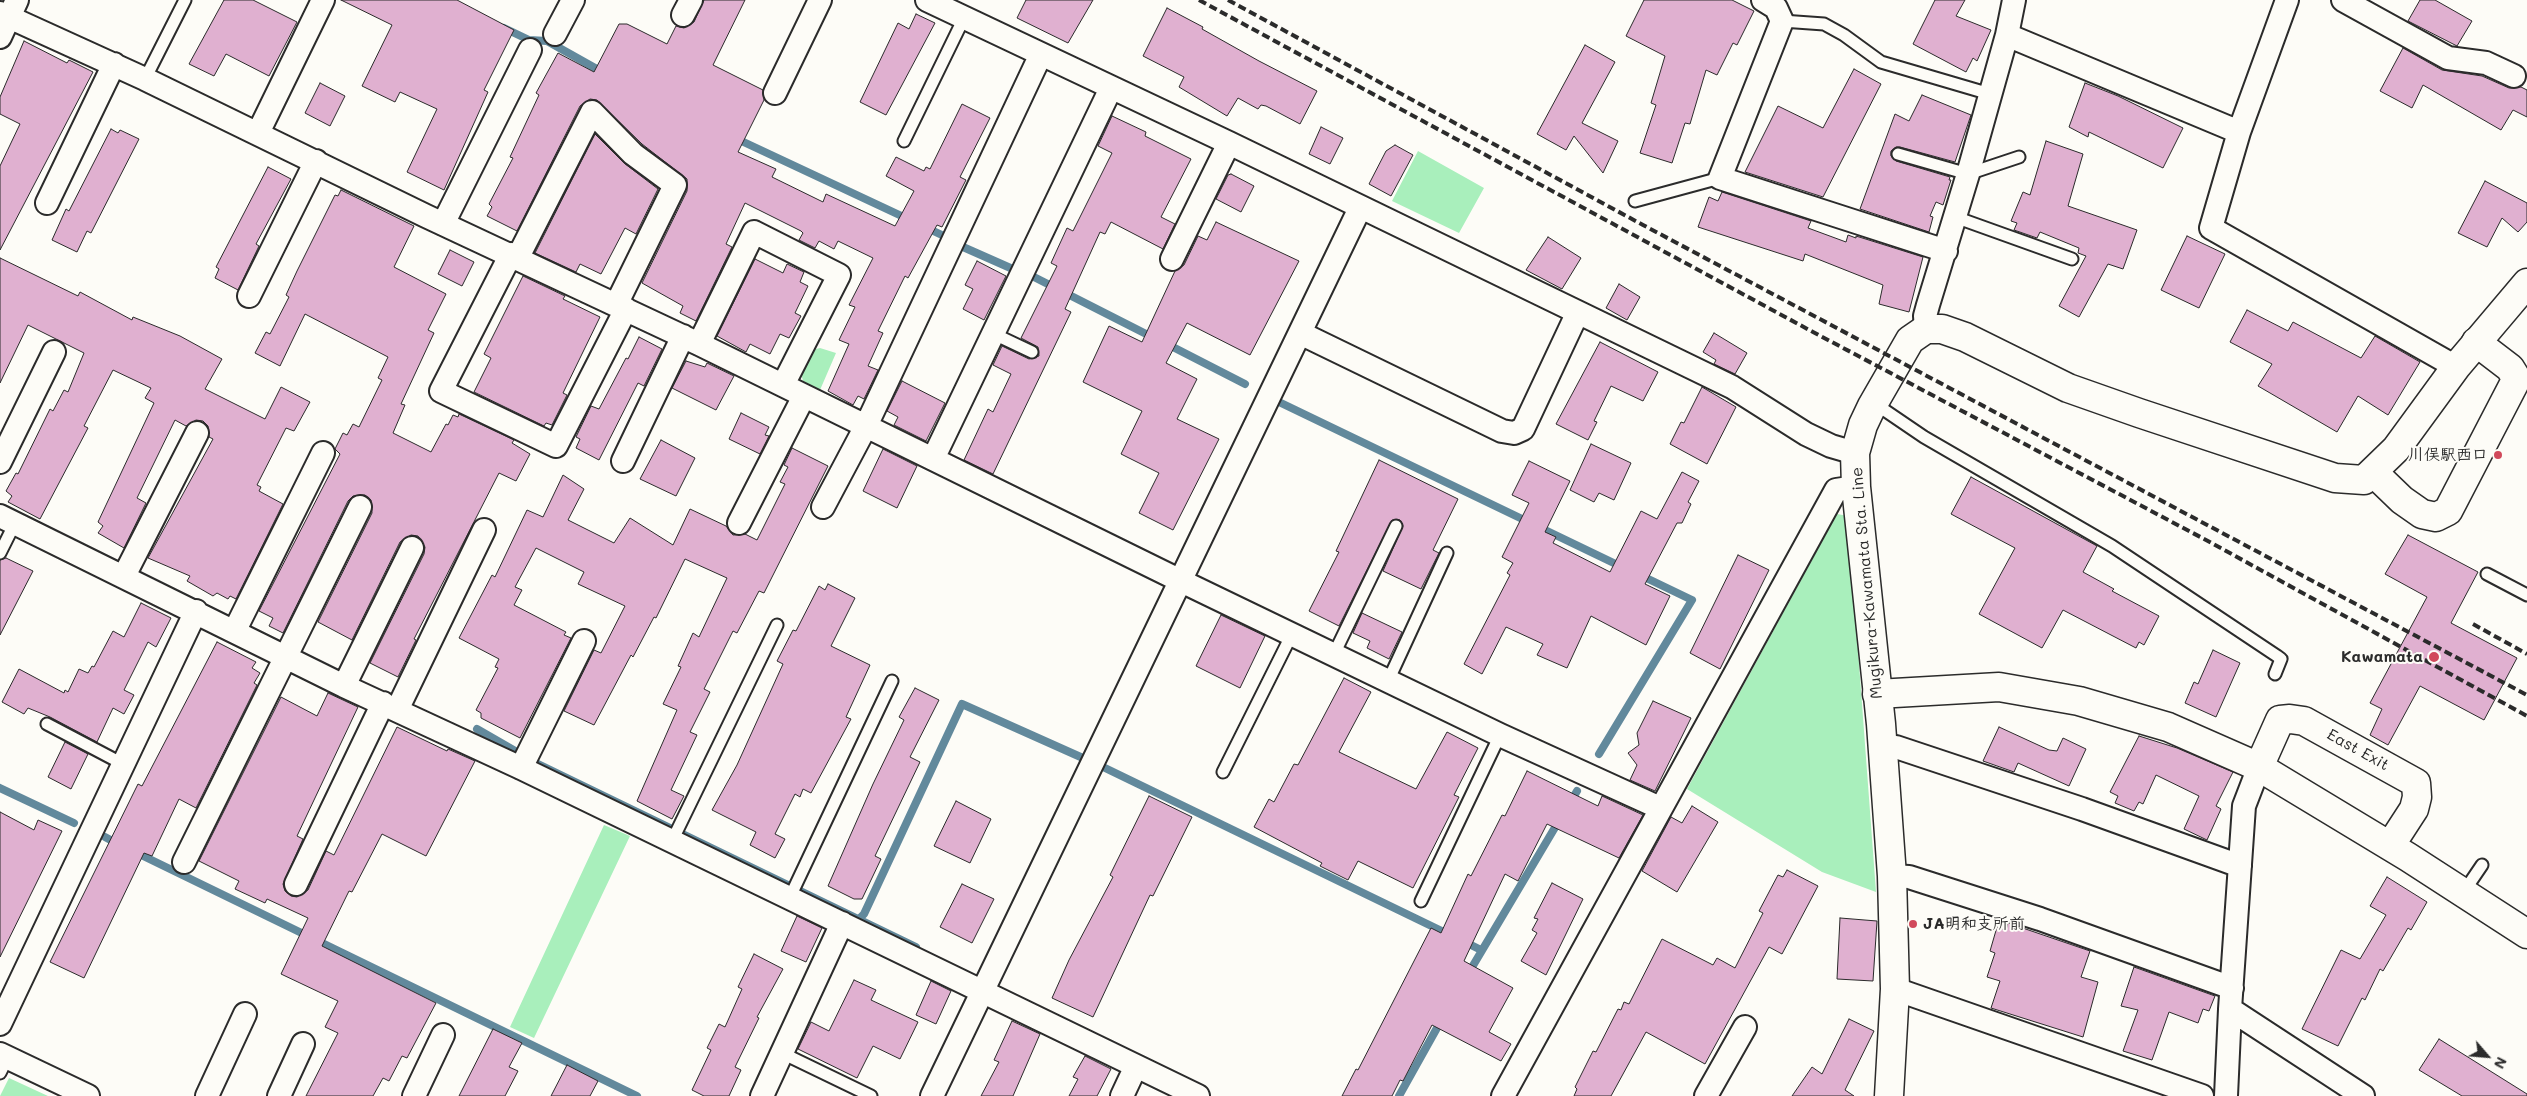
<!DOCTYPE html>
<meta charset="utf-8">
<style>
body{margin:0}
#map{position:relative;width:2527px;height:1096px;overflow:hidden;background:#fdfcf7;font-family:Mali,sans-serif}
canvas{display:block}
.north{position:absolute;left:2462px;top:1031px;width:50px;height:50px;-webkit-text-stroke:4px #fdfcf7;paint-order:stroke;rotate:117deg;font-size:14px;font-weight:700;line-height:20px;text-align:center;color:#2b2b2b}
.north::after{content:'';display:block;margin:auto;width:18px;height:22px;background:#2b2b2b;clip-path:polygon(50% 0,100% 100%,50% 72%,0 100%)}
</style>
<div id="map">
<canvas width="2527" height="1096"></canvas>
<div class="north">N</div>
</div>
<script>
const ctx = document.querySelector('canvas').getContext('2d');
ctx.lineJoin = 'round';
function paint(path, color) {
  ctx.fillStyle = color;
  ctx.fill(path, 'evenodd');
}
function toPath(rows) {
  const path = new Path2D();
  for (const r of rows) {
    path.moveTo(r[0], r[1]);
    for (let i = 2; i < r.length; i += 2) path.lineTo(r[i], r[i + 1]);
  }
  return path;
}
function strokePath(path, color, width, dash) {
  ctx.strokeStyle = color;
  ctx.lineWidth = width;
  ctx.lineCap = dash ? 'butt' : 'round';
  ctx.setLineDash(dash || []);
  ctx.stroke(path);
}
function write(font, color, halo, rows, align = 'center') {
  ctx.font = font + ' Mali,"Klee One",sans-serif';
  ctx.lineWidth = 4;
  ctx.setLineDash([]);
  ctx.textBaseline = 'middle';
  ctx.strokeStyle = halo;
  ctx.fillStyle = color;
  for (const [text, x, y, turn = 0] of rows) {
    ctx.save();
    ctx.translate(x, y);
    ctx.rotate((+turn || 0) * Math.PI / 180);
    ctx.textAlign = isNaN(turn) ? turn : align;
    if (halo) ctx.strokeText(text, 0, 0);
    ctx.fillText(text, 0, 0);
    ctx.restore();
  }
}
paint(toPath([
 [1418,151,1484,188,1459,233,1392,201],
 [820,348,836,353,820,390,803,381,801,373,812,350],
 [1837,514,1848,516,1876,892,1822,872,1687,789],
 [604,825,630,836,534,1038,510,1027],
 [9,1078,48,1096,0,1096]
]), '#a9efbc');
strokePath(toPath([
 [504,28,529,40,547,41,604,73],
 [735,138,908,219],
 [925,227,946,237],
 [963,247,1015,270],
 [1032,276,1154,338],
 [1167,344,1245,384],
 [1281,403,1622,567],
 [477,729,536,763,916,947],
 [1599,754,1692,600,1640,575],
 [0,788,74,823],
 [1570,803,1577,791],
 [105,837,118,844],
 [135,852,637,1096],
 [859,919,864,914,962,704,1103,767,1450,935],
 [1463,941,1481,950],
 [1468,974,1560,819],
 [1399,1096,1442,1019]
]), '#62899c', 8);
const building = toPath([
 [224,0,253,0,297,22,269,76,226,54,214,76,189,64,224,0],
 [341,0,457,0,514,30,484,90,488,92,444,190,407,172,437,109,400,92,395,102,362,86,392,25,341,0],
 [704,0,745,0,713,65,763,90,764,100,738,152,776,169,772,177,823,202,826,194,895,226,914,191,886,176,896,157,924,171,926,167,930,169,962,104,990,118,960,177,966,180,942,227,937,225,908,278,905,276,878,331,883,333,868,366,878,370,864,399,858,396,853,405,828,391,849,344,839,340,855,307,849,305,873,258,838,241,834,249,819,241,815,248,799,240,803,233,801,231,745,203,726,244,732,247,696,321,680,313,683,306,642,283,687,191,687,179,642,144,597,100,590,99,580,106,517,231,487,216,492,207,489,204,513,158,510,157,539,95,536,93,558,53,594,72,619,24,627,24,667,44,676,26,684,28,694,22,704,0],
 [1026,0,1093,0,1068,43,1017,18,1026,0],
 [1644,0,1732,0,1754,11,1737,45,1733,43,1717,75,1706,70,1690,124,1685,123,1672,163,1640,153,1656,105,1651,103,1665,56,1626,36,1644,0],
 [1935,0,1965,0,1956,16,1991,30,1977,61,1973,58,1966,72,1913,44,1935,0],
 [2420,0,2435,0,2472,21,2457,46,2408,21,2420,0],
 [1167,8,1203,27,1202,29,1259,61,1317,91,1300,124,1266,106,1261,105,1258,109,1238,98,1227,116,1179,87,1184,77,1143,56,1167,8],
 [916,14,935,23,886,115,860,102,898,23,909,29,916,14],
 [24,41,67,63,69,60,93,72,0,250,0,166,20,124,0,114,0,97,24,41],
 [1585,45,1615,62,1582,123,1618,141,1603,173,1574,136,1566,150,1537,134,1585,45],
 [2403,48,2442,70,2482,76,2509,88,2521,87,2527,90,2527,117,2513,110,2501,130,2423,85,2412,108,2380,91,2403,48],
 [1854,69,1881,84,1823,197,1745,172,1778,106,1823,128,1854,69],
 [320,83,345,96,330,126,305,113,320,83],
 [2085,83,2118,96,2183,128,2163,168,2089,132,2088,137,2069,127,2085,83],
 [1922,95,1971,115,1955,162,1900,147,1896,147,1891,151,1891,156,1896,161,1950,177,1949,180,1951,180,1943,205,1936,202,1930,216,1933,217,1929,232,1860,209,1895,114,1909,121,1922,95],
 [1112,116,1146,132,1145,136,1191,159,1161,217,1175,224,1163,249,1111,222,1105,234,1100,232,1065,309,1071,312,993,474,964,460,988,409,993,412,1011,374,993,365,1002,346,1029,359,1039,356,1038,347,1021,338,1057,266,1051,263,1067,228,1073,231,1112,153,1098,146,1112,116],
 [1321,127,1343,138,1330,164,1309,154,1321,127],
 [111,129,118,133,120,130,139,139,91,233,87,231,77,252,52,240,66,209,69,211,111,129],
 [595,134,624,163,658,189,636,234,625,228,601,274,580,264,576,272,535,253,595,134],
 [2046,141,2083,154,2068,206,2137,230,2123,269,2108,264,2079,317,2059,306,2086,256,2078,253,2079,248,2040,232,2037,238,2014,230,2017,223,2011,221,2023,192,2030,195,2046,141],
 [1395,145,1413,155,1391,196,1369,184,1386,151,1395,145],
 [268,167,291,179,256,244,259,246,238,290,215,278,219,269,216,267,268,167],
 [1231,174,1254,186,1241,212,1216,199,1228,175,1231,174],
 [2485,181,2527,203,2527,222,2518,232,2502,218,2487,247,2458,233,2485,181],
 [341,190,414,226,394,267,446,294,428,330,434,333,401,404,405,405,393,433,431,452,446,424,448,425,453,415,458,417,459,414,514,440,512,443,530,454,516,481,499,473,414,639,416,640,398,677,370,663,424,554,425,547,418,536,411,535,400,542,352,640,318,622,372,513,371,500,365,495,353,496,348,501,283,633,269,626,273,618,259,611,340,454,335,449,343,433,347,435,353,424,359,427,382,380,378,378,388,357,305,314,280,366,255,353,266,332,270,334,289,297,286,295,297,271,335,195,338,196,341,190],
 [1722,192,1811,221,1808,228,1846,242,1848,235,1856,238,1856,236,1923,257,1909,312,1879,304,1883,285,1805,254,1803,261,1698,227,1709,197,1718,201,1722,192],
 [1216,222,1299,261,1250,355,1187,323,1166,363,1197,379,1177,419,1219,439,1173,530,1139,513,1159,473,1121,454,1142,411,1083,382,1109,326,1142,342,1175,271,1184,265,1198,236,1207,240,1216,222],
 [2187,236,2225,254,2199,308,2161,290,2187,236],
 [1548,237,1581,258,1562,289,1526,270,1548,237],
 [450,250,474,262,462,286,438,274,450,250],
 [0,258,78,296,80,292,132,320,133,317,180,336,222,359,205,389,265,419,281,387,310,402,294,431,286,428,257,485,261,487,259,491,283,504,236,599,230,596,228,599,217,593,213,596,187,581,190,576,148,558,213,439,209,437,208,426,203,421,196,420,186,426,175,420,137,498,146,503,124,548,98,533,103,526,98,522,154,403,145,398,151,388,113,370,84,426,88,428,40,519,8,502,12,496,6,491,16,473,18,474,50,409,53,411,64,390,68,392,84,353,28,325,0,383,0,258],
 [755,259,783,273,787,264,804,272,800,282,808,286,795,313,801,316,789,338,780,334,770,354,750,344,746,352,717,336,755,259],
 [977,261,1006,276,984,320,963,309,973,289,965,285,977,261],
 [523,276,565,296,563,299,600,317,563,393,567,395,552,425,546,423,544,426,474,392,491,358,484,354,523,276],
 [1619,284,1640,297,1627,320,1606,308,1619,284],
 [2247,310,2288,331,2293,322,2361,358,2375,336,2420,362,2388,415,2358,396,2337,432,2258,386,2272,364,2230,342,2247,310],
 [1714,333,1747,353,1735,374,1714,364,1716,360,1703,352,1714,333],
 [639,337,662,349,644,386,638,383,599,460,576,448,580,439,576,437,591,406,599,409,626,358,628,359,639,337],
 [1600,342,1658,372,1643,401,1611,386,1594,421,1597,422,1588,440,1556,424,1600,342],
 [686,361,705,367,707,363,734,376,716,410,672,388,686,361],
 [902,381,945,403,926,441,894,425,898,417,887,411,902,381],
 [1702,387,1736,407,1707,464,1670,444,1681,422,1684,423,1702,387],
 [741,413,769,427,765,435,769,436,760,454,729,439,741,413],
 [661,440,695,458,676,496,640,479,661,440],
 [1591,444,1631,463,1614,500,1599,493,1594,502,1570,490,1591,444],
 [792,448,828,466,764,593,759,591,737,633,733,631,704,689,710,692,690,732,697,735,671,790,684,796,672,819,637,801,677,710,663,704,681,667,678,666,693,633,699,637,727,578,685,559,656,618,654,617,633,657,631,655,594,725,564,711,594,650,601,653,625,606,578,584,584,572,536,548,515,587,522,590,514,605,566,632,564,635,571,638,520,738,481,718,481,713,476,710,498,668,495,667,499,659,459,638,492,575,495,577,527,510,543,517,563,475,584,489,568,520,614,543,630,518,673,545,690,509,726,526,733,535,745,534,757,540,785,484,780,482,788,467,784,465,792,448],
 [883,449,917,466,897,508,863,491,883,449],
 [1379,460,1458,499,1433,550,1439,553,1421,589,1383,571,1403,526,1400,520,1392,520,1339,626,1309,611,1339,552,1336,551,1379,460],
 [1529,461,1570,481,1545,532,1556,537,1553,543,1610,572,1641,511,1657,519,1682,472,1699,481,1688,502,1691,504,1682,523,1677,523,1645,584,1670,596,1646,645,1591,616,1567,668,1537,655,1543,644,1506,627,1482,674,1464,664,1510,575,1507,573,1513,563,1502,557,1529,503,1512,495,1529,461],
 [1971,477,2097,546,2083,572,2114,589,2112,591,2159,616,2144,645,2139,642,2136,648,2063,610,2042,648,1979,614,2015,548,1951,514,1971,477],
 [2408,535,2478,572,2451,623,2517,658,2484,720,2420,686,2388,745,2370,735,2382,709,2370,703,2427,597,2385,574,2408,535],
 [1738,555,1769,570,1720,669,1690,653,1738,555],
 [6,558,33,571,0,635,0,560,6,558],
 [828,584,855,598,831,646,870,665,846,717,851,719,811,793,803,789,800,797,795,794,775,834,785,839,775,858,750,845,756,832,712,810,737,765,783,664,777,661,793,630,796,631,819,586,825,590,828,584],
 [141,603,171,618,156,647,148,642,124,690,134,695,124,714,113,708,97,742,50,717,28,708,24,714,2,702,19,669,64,693,65,690,68,692,79,669,88,673,92,666,94,667,113,631,124,637,141,603],
 [1362,613,1402,632,1389,659,1367,648,1370,641,1353,633,1362,613],
 [1221,615,1265,636,1240,688,1196,666,1221,615],
 [217,642,256,662,252,668,260,673,254,683,257,685,196,808,179,799,152,856,144,853,84,978,50,962,138,784,142,786,217,642],
 [2213,650,2240,663,2216,717,2185,703,2194,682,2198,684,2213,650],
 [1344,678,1371,692,1339,752,1416,789,1447,732,1478,748,1454,795,1459,797,1413,888,1358,861,1348,880,1320,866,1322,863,1254,827,1269,799,1274,802,1294,764,1298,765,1344,678],
 [915,688,939,700,910,757,920,762,875,856,881,859,862,899,854,899,828,886,873,784,904,720,899,717,915,688],
 [328,693,358,707,297,836,303,839,283,884,285,891,291,896,297,897,308,890,326,851,334,855,397,727,447,751,448,749,475,761,426,856,382,834,352,892,349,891,322,946,436,1003,407,1058,402,1056,389,1081,383,1078,373,1096,306,1096,338,1033,325,1027,338,1001,281,974,308,918,267,899,265,903,235,889,239,881,199,861,281,697,317,716,328,693],
 [1653,701,1691,718,1655,791,1630,780,1637,765,1628,753,1639,745,1637,733,1653,701],
 [1999,727,2049,750,2057,751,2063,738,2086,749,2069,786,2018,763,2014,772,1983,761,1999,727],
 [2139,736,2177,748,2233,772,2216,806,2221,809,2207,840,2184,829,2199,796,2156,775,2143,804,2139,802,2134,811,2115,803,2118,796,2110,792,2139,736],
 [65,742,88,754,71,789,48,777,65,742],
 [1527,771,1598,806,1602,796,1643,815,1619,858,1547,824,1518,881,1505,874,1464,961,1513,988,1489,1032,1511,1044,1501,1061,1432,1025,1403,1081,1400,1080,1392,1096,1342,1096,1356,1069,1358,1070,1431,928,1441,933,1468,874,1471,876,1502,815,1505,816,1527,771],
 [1149,796,1192,817,1153,896,1150,895,1093,1017,1052,998,1069,960,1113,877,1110,875,1149,796],
 [956,801,991,819,970,863,934,846,956,801],
 [1692,806,1718,822,1677,892,1642,871,1671,817,1682,823,1692,806],
 [0,812,34,830,38,820,62,831,0,957,0,812],
 [1787,870,1818,886,1782,954,1769,947,1705,1064,1646,1032,1611,1096,1574,1096,1577,1089,1575,1087,1593,1051,1596,1052,1618,1009,1621,1010,1624,1002,1629,1004,1662,939,1713,965,1717,958,1735,968,1763,913,1759,911,1778,875,1783,877,1787,870],
 [2387,877,2427,902,2411,930,2408,928,2383,971,2380,969,2365,1000,2362,998,2338,1046,2302,1029,2341,950,2360,959,2386,915,2370,906,2387,877],
 [1552,883,1583,899,1546,975,1521,961,1537,933,1532,930,1538,919,1534,918,1552,883],
 [962,884,994,899,972,943,940,927,962,884],
 [797,916,822,928,806,962,781,951,797,916],
 [1840,918,1877,921,1873,981,1837,979,1840,918],
 [2008,923,2090,951,2081,977,2098,982,2083,1037,1991,1008,2000,981,1987,977,1995,953,1990,951,1997,927,2006,930,2008,923],
 [754,954,783,969,757,1017,759,1018,735,1067,741,1070,729,1096,704,1096,692,1090,711,1050,707,1048,719,1024,725,1027,742,989,738,987,754,954],
 [2134,967,2215,996,2209,1011,2203,1009,2198,1023,2169,1012,2152,1060,2123,1051,2138,1010,2121,1006,2134,967],
 [854,980,876,990,871,1000,918,1022,900,1059,873,1046,857,1078,798,1049,811,1022,829,1031,854,980],
 [931,981,951,991,936,1024,916,1015,931,981],
 [1849,1019,1874,1031,1845,1090,1854,1096,1792,1096,1812,1067,1822,1074,1849,1019],
 [1012,1021,1040,1034,1013,1096,981,1096,999,1062,994,1060,1012,1021],
 [493,1029,522,1043,509,1067,518,1071,505,1096,459,1096,493,1029],
 [2439,1039,2527,1094,2527,1096,2462,1096,2419,1070,2439,1039],
 [1085,1056,1111,1069,1097,1096,1069,1096,1078,1079,1073,1077,1085,1056],
 [567,1065,598,1081,590,1096,551,1096,567,1065]
]);
paint(building, '#e0b0d0');
strokePath(building, '#2b2b2b', 1);
const service = toPath([
 [1782,21,1824,24,1844,35,1881,62,1990,94],
 [145,79,185,0],
 [904,141,964,18],
 [1898,154,1968,174,2019,157],
 [1635,201,1720,178],
 [1955,217,2072,259],
 [994,334,1032,352],
 [1874,403,1924,437,2112,546,2277,656,2281,659,2275,674],
 [0,553,15,523],
 [2487,574,2527,595],
 [1334,654,1396,526],
 [1388,681,1447,553],
 [47,724,123,764],
 [1223,772,1292,634],
 [672,841,777,625],
 [2463,893,2482,865],
 [790,897,892,681],
 [1421,901,1500,735],
 [782,1053,871,1096],
 [0,1073,8,1057]
]);
const minor = toPath([
 [927,0,1229,143,1732,387,1806,434,1831,446,1855,453],
 [1763,0,1776,8,1782,21,1720,178,1946,251],
 [2287,0,2239,132,2211,228,2456,367],
 [2343,0,2448,58,2486,63,2514,76],
 [0,13,145,79,426,216,699,344,1179,580,1500,735,1660,808],
 [683,15,691,0],
 [555,34,573,0],
 [2007,35,2239,132],
 [0,37,17,0],
 [775,93,820,0],
 [258,133,323,0],
 [47,203,114,64],
 [443,224,530,50],
 [511,254,441,391,556,446,626,309],
 [518,257,592,112,633,154,675,185,616,305],
 [1172,259,1229,143],
 [249,296,316,161],
 [1926,329,1925,316,1928,305,1968,174,2007,35,2014,0],
 [1300,333,1502,431,1514,433,1523,429,1577,314],
 [699,344,754,232,839,275,783,385],
 [933,459,1111,88],
 [623,461,683,336],
 [0,462,54,352],
 [823,507,866,426,1041,54],
 [0,516,344,686,521,768,1198,1096],
 [739,523,804,396],
 [124,576,197,433],
 [235,630,323,453],
 [344,686,412,548],
 [397,710,484,530],
 [1882,749,1896,747,2082,809,2240,866],
 [521,768,584,641],
 [184,862,360,507],
 [1892,876,1909,877,2040,919,2232,988],
 [296,884,383,703],
 [1895,989,2202,1096],
 [2230,1009,2363,1096],
 [0,1024,196,611],
 [0,1054,88,1096],
 [207,1096,245,1014],
 [279,1096,303,1044],
 [414,1096,443,1035],
 [762,1096,842,923],
 [932,1096,1360,208],
 [1122,1096,1136,1066],
 [1503,1096,1836,490,1856,487],
 [1706,1096,1745,1027],
 [2226,1096,2230,1009,2244,806,2259,767]
]);
const tertiary = toPath([
 [2374,473,2402,500,2422,514,2436,517,2448,511,2515,382,2515,376,2510,368,2476,342],
 [1877,694,1999,687,2079,701,2168,727,2259,767,2408,857,2527,934],
 [2259,767,2280,720,2290,719,2304,721,2416,783,2417,797,2414,809,2390,846]
]);
const secondary = toPath([
 [1889,1096,1895,989,1892,876,1881,724,1856,487,1855,453,1863,425,1872,406,1910,340,1926,329,1942,329,1965,337,2068,388,2139,413,2335,478,2364,480,2396,449,2456,367,2527,283]
]);
strokePath(service, '#2b2b2b', 15);
strokePath(minor, '#2b2b2b', 26);
strokePath(tertiary, '#2b2b2b', 31);
strokePath(secondary, '#2b2b2b', 31);
strokePath(service, '#fdfcf7', 11);
strokePath(minor, '#fdfcf7', 22);
strokePath(tertiary, '#fdfcf7', 28);
strokePath(secondary, '#fdfcf7', 28);
strokePath(toPath([
 [1199,0,1813,332,2206,540,2527,716],
 [1228,0,1643,225,2527,695],
 [2473,624,2527,654]
]), '#2b2b2b', 4, [8, 4]);
for (const [x, y, r, color] of [
 [2498,455,5,"#d1495b"],
 [2434,657,6,"#d1495b"],
 [1913,924,5,"#d1495b"]
]) {
  const dot = new Path2D();
  dot.arc(x, y, r, 0, 2 * Math.PI);
  ctx.fillStyle = color;
  ctx.fill(dot);
  strokePath(dot, '#fdfcf7', 2);
}
write('bold 16px', '#2b2b2b', '#fdfcf7', [
 ["川俣駅西口",2488,455],
 ["Kawamata",2423,657],
 ["JA明和支所前",1923,924,"left"]
], 'right');
write('16px', '#2b2b2b', '#fdfcf7', [
 ["Mugikura-Kawamata Sta. Line",1867,583,-95],
 ["East Exit",2358,750,29]
]);
</script>
